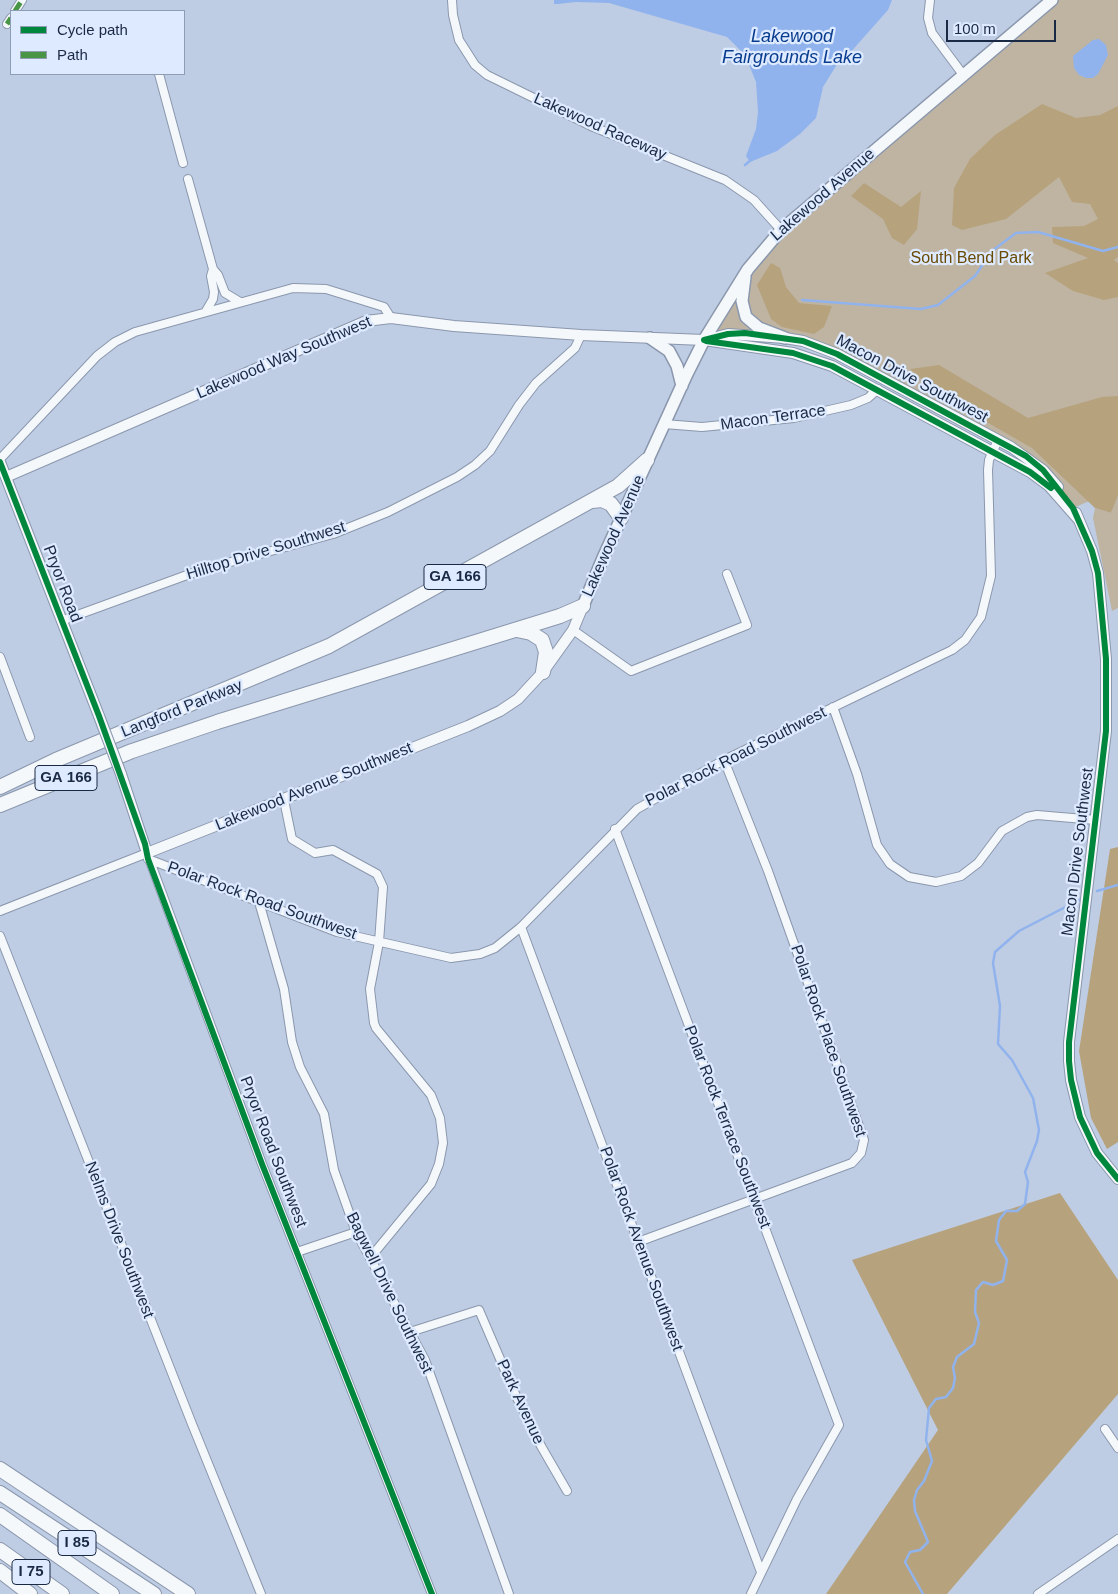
<!DOCTYPE html>
<style>
body{margin:0}
#map{position:relative;width:1118px;height:1594px;overflow:hidden;background:#bfcde4;font-family:Arial,sans-serif}
canvas{display:block}
.legend{position:absolute;left:10px;top:10px;width:175px;height:65px;box-sizing:border-box;background:#ddeaff;border:1px solid #8f9db4;margin:0;padding:6px 9px;list-style:none;font-size:15px;color:#1a2944}
.legend li{display:flex;align-items:center;gap:10px;height:25px}
.legend b{width:25px;border:1px solid #8f9db4}
.scale{position:absolute;left:946px;top:20px;width:110px;height:22px;box-sizing:border-box;border:2px solid #1a2944;border-top:0;padding-left:6px;font-size:15px;line-height:18px;white-space:nowrap;color:#1a2944;-webkit-text-stroke:4px #ddeaff;paint-order:stroke}
</style>
<div id="map">
<canvas width="1118" height="1594"></canvas>
<ul class="legend">
<li><b style="height:6px;background:#00873e"></b>Cycle path</li>
<li><b style="height:6px;background:#489546"></b>Path</li>
</ul>
<div class="scale">100 m</div>
</div>
<script>
const ctx = document.querySelector('canvas').getContext('2d');
ctx.lineJoin = 'round';
function paint(path, color) {
  ctx.fillStyle = color;
  ctx.fill(path, 'evenodd');
}
function toPath(rows) {
  const path = new Path2D();
  for (const r of rows) {
    path.moveTo(r[0], r[1]);
    for (let i = 2; i < r.length; i += 2) path.lineTo(r[i], r[i + 1]);
  }
  return path;
}
function strokePath(path, color, width, dash) {
  ctx.strokeStyle = color;
  ctx.lineWidth = width;
  ctx.lineCap = dash ? 'butt' : 'round';
  ctx.setLineDash(dash || []);
  ctx.stroke(path);
}
function write(font, color, halo, rows, align = 'center') {
  ctx.font = font + ' Arial,sans-serif';
  ctx.lineWidth = 4.5;
  ctx.setLineDash([]);
  ctx.textBaseline = 'middle';
  ctx.strokeStyle = halo;
  ctx.fillStyle = color;
  for (const [text, x, y, turn = 0] of rows) {
    ctx.save();
    ctx.translate(x, y);
    ctx.rotate((+turn || 0) * Math.PI / 180);
    ctx.textAlign = isNaN(turn) ? turn : align;
    if (halo) ctx.strokeText(text, 0, 0);
    ctx.fillText(text, 0, 0);
    ctx.restore();
  }
}
paint(toPath([
 [1043,0,1118,0,1118,489,1073,508,998,440,803,341,704,340,781,230],
 [1118,496,1118,608,1112,611,1093,518,1095,508,1111,513]
]), '#bfb4a2');
paint(toPath([
 [1042,104,1076,118,1100,115,1118,106,1118,257,1114,260,1118,263,1118,297,1104,300,1073,291,1045,273,1088,258,1053,243,1052,227,1084,226,1098,219,1090,204,1072,202,1059,177,1006,219,962,230,952,225,954,188,970,159,995,135],
 [864,183,901,207,921,191,917,229,904,245,892,238,883,219,851,196],
 [771,263,780,268,786,287,799,303,832,306,824,327,814,334,782,327,771,319,757,285],
 [939,365,1028,418,1102,397,1118,396,1118,496,1111,513,1095,508,1032,448,941,396,910,369],
 [1118,847,1118,1142,1107,1149,1091,1118,1079,1051,1110,849],
 [1060,1193,1118,1280,1118,1394,947,1594,826,1594,938,1430,852,1260]
]), '#b6a37d');
paint(toPath([
 [554,0,892,0,888,10,849,54,836,66,823,87,816,118,800,134,777,151,750,162,746,156,756,129,758,112,756,82,745,55,727,37,609,3,576,2,558,4,554,4],
 [1099,39,1106,45,1108,55,1098,74,1093,78,1086,78,1079,75,1074,68,1073,56,1093,40]
]), '#91b3ed');
strokePath(toPath([
 [745,165,752,159],
 [802,300,921,309,938,305,975,276,992,251,1016,233,1038,232,1103,251,1118,247],
 [1097,891,1118,885],
 [923,1594,905,1562,910,1552,920,1550,928,1542,915,1511,914,1500,917,1490,924,1481,932,1461,926,1440,929,1408,936,1399,946,1397,953,1388,955,1378,953,1367,957,1357,974,1344,979,1323,975,1312,976,1290,983,1282,993,1285,1003,1281,1007,1260,996,1241,999,1220,1006,1211,1017,1211,1025,1204,1028,1182,1025,1172,1037,1141,1039,1130,1033,1098,1012,1060,998,1044,1000,1006,993,963,995,952,1019,931,1079,900]
]), '#91b3ed', 2.5);
const minor = toPath([
 [452,0,453,15,459,40,475,65,487,75,591,126,725,180,754,200,781,230],
 [930,0,928,18,932,33,964,76],
 [15,11,22,0],
 [7,24,11,18],
 [159,74,183,163],
 [188,179,213,269,218,275,225,293,240,302],
 [206,311,213,299,214,292,211,276,213,269],
 [664,424,702,427,794,418,851,405,868,398,878,389],
 [0,459,97,356,115,342,135,332,293,288,326,289,384,307,391,318],
 [61,621,198,571,333,534,388,512,457,477,475,465,490,451,519,405,536,383,575,348,581,335],
 [573,630,631,671,747,625,727,574],
 [0,657,30,737],
 [833,707,857,774,877,845,890,864,909,877,936,882,961,876,978,863,1002,831,1027,817,1037,815,1096,820],
 [284,800,292,839,315,853,333,850,377,874,383,887,379,942,370,989,374,1023,376,1028,431,1095,440,1118,443,1143,439,1164,431,1184,370,1258],
 [615,829,839,1425,797,1499,751,1594],
 [148,859,337,932,451,958,480,954,495,948,521,927,637,809,724,760,952,650,965,640,981,617,991,576,988,470,989,460,998,440],
 [259,902,284,989,292,1042,300,1067,324,1114,334,1170,356,1232,425,1360,509,1594],
 [0,911,147,853,262,1164,432,1594],
 [521,927,761,1572],
 [0,936,192,1424,261,1594],
 [638,1242,852,1163,861,1153,864,1140,768,871,724,760],
 [297,1252,356,1232],
 [410,1332,479,1310,516,1396,541,1446,567,1491],
 [1105,1429,1118,1448],
 [1038,1594,1118,1539]
]);
const tertiary = toPath([
 [705,340,728,334,785,338,803,341,837,354,1011,447,1043,470,1058,487],
 [0,462,99,716],
 [6,477,366,321,391,318,454,326,581,335,704,340,793,353,832,366,1030,472,1049,486,1078,519],
 [1076,513,1092,551,1098,573,1106,659,1106,731,1069,1042,1069,1061,1071,1080,1080,1117,1097,1153,1118,1179],
 [121,774,147,853,468,726,500,711,518,699,543,672,573,630,583,606]
]);
const secondary = toPath([
 [745,277,742,301,746,317,759,328,785,338],
 [650,338,669,351,677,366,682,386],
 [583,606,603,558,687,374,704,340,748,269,781,230,1052,0]
]);
const motorway = toPath([
 [592,501,602,500,611,504,621,518],
 [517,630,531,633,542,640,546,652,543,672],
 [0,787,56,760,329,646,618,486,647,460],
 [0,805,132,751,217,722,560,616,583,606],
 [0,1469,188,1594],
 [0,1493,154,1594],
 [0,1515,112,1594],
 [0,1550,62,1594],
 [0,1571,30,1594]
]);
strokePath(minor, '#8a97ad', 10);
strokePath(tertiary, '#8a97ad', 12);
strokePath(secondary, '#8a97ad', 14);
strokePath(motorway, '#8a97ad', 16);
strokePath(minor, '#f5f8fb', 8);
strokePath(tertiary, '#f5f8fb', 10);
strokePath(secondary, '#f5f8fb', 11);
strokePath(motorway, '#f5f8fb', 14);
const tertiaryBridge = toPath([
 [99,716,121,774]
]);
strokePath(tertiaryBridge, '#8a97ad', 12, []);
strokePath(tertiaryBridge, '#f5f8fb', 10);
strokePath(toPath([
 [15,11,22,0],
 [7,24,11,18]
]), '#489546', 5, [10, 5]);
strokePath(toPath([
 [704,340,728,334,745,333,803,341,837,354,1026,456,1043,470,1073,508,1092,551,1098,573,1106,659,1106,731,1069,1042,1069,1061,1071,1080,1080,1117,1097,1153,1118,1179],
 [706,341,793,353,832,366,1030,472,1051,488],
 [0,462,99,716,145,844,148,859,262,1164,432,1594]
]), '#00873e', 6);
for (const [x, y, w] of [
 [455,577,62],
 [66,778,62],
 [77,1543,38],
 [31,1572,38]
]) {
  const box = new Path2D();
  box.roundRect(x - w / 2, y - 12.5, w, 25, 4);
  ctx.fillStyle = '#ddeaff';
  ctx.fill(box);
  strokePath(box, '#1a2944', 1);
}
write('bold 15px', '#1a2944', null, [
 ["GA 166",455,577],
 ["GA 166",66,778],
 ["I 85",77,1543],
 ["I 75",31,1572]
]);
write('16px', '#1a2944', '#ddeaff', [
 ["Lakewood Raceway",600,127,24],
 ["Lakewood Avenue",823,195,-41],
 ["Lakewood Way Southwest",284,358,-23],
 ["Macon Drive Southwest",912,379,28],
 ["Macon Terrace",773,418,-8],
 ["Lakewood Avenue",614,536,-66],
 ["Hilltop Drive Southwest",266,551,-17],
 ["Pryor Road",62,584,69],
 ["Langford Parkway",182,709,-22],
 ["Polar Rock Road Southwest",736,757,-27],
 ["Lakewood Avenue Southwest",314,787,-22],
 ["Macon Drive Southwest",1078,852,-83],
 ["Polar Rock Road Southwest",262,901,20],
 ["Polar Rock Place Southwest",828,1041,71],
 ["Polar Rock Terrace Southwest",727,1127,69],
 ["Pryor Road Southwest",273,1152,69],
 ["Nelms Drive Southwest",119,1240,69],
 ["Polar Rock Avenue Southwest",641,1249,70],
 ["Bagwell Drive Southwest",389,1293,64],
 ["Park Avenue",520,1402,65]
]);
write('16px', '#694a03', '#ddeaff', [
 ["South Bend Park",971,259]
]);
write('italic 18px', '#083c8e', '#ddeaff', [
 ["Lakewood",792,37],
 ["Fairgrounds Lake",792,58]
]);
</script>
